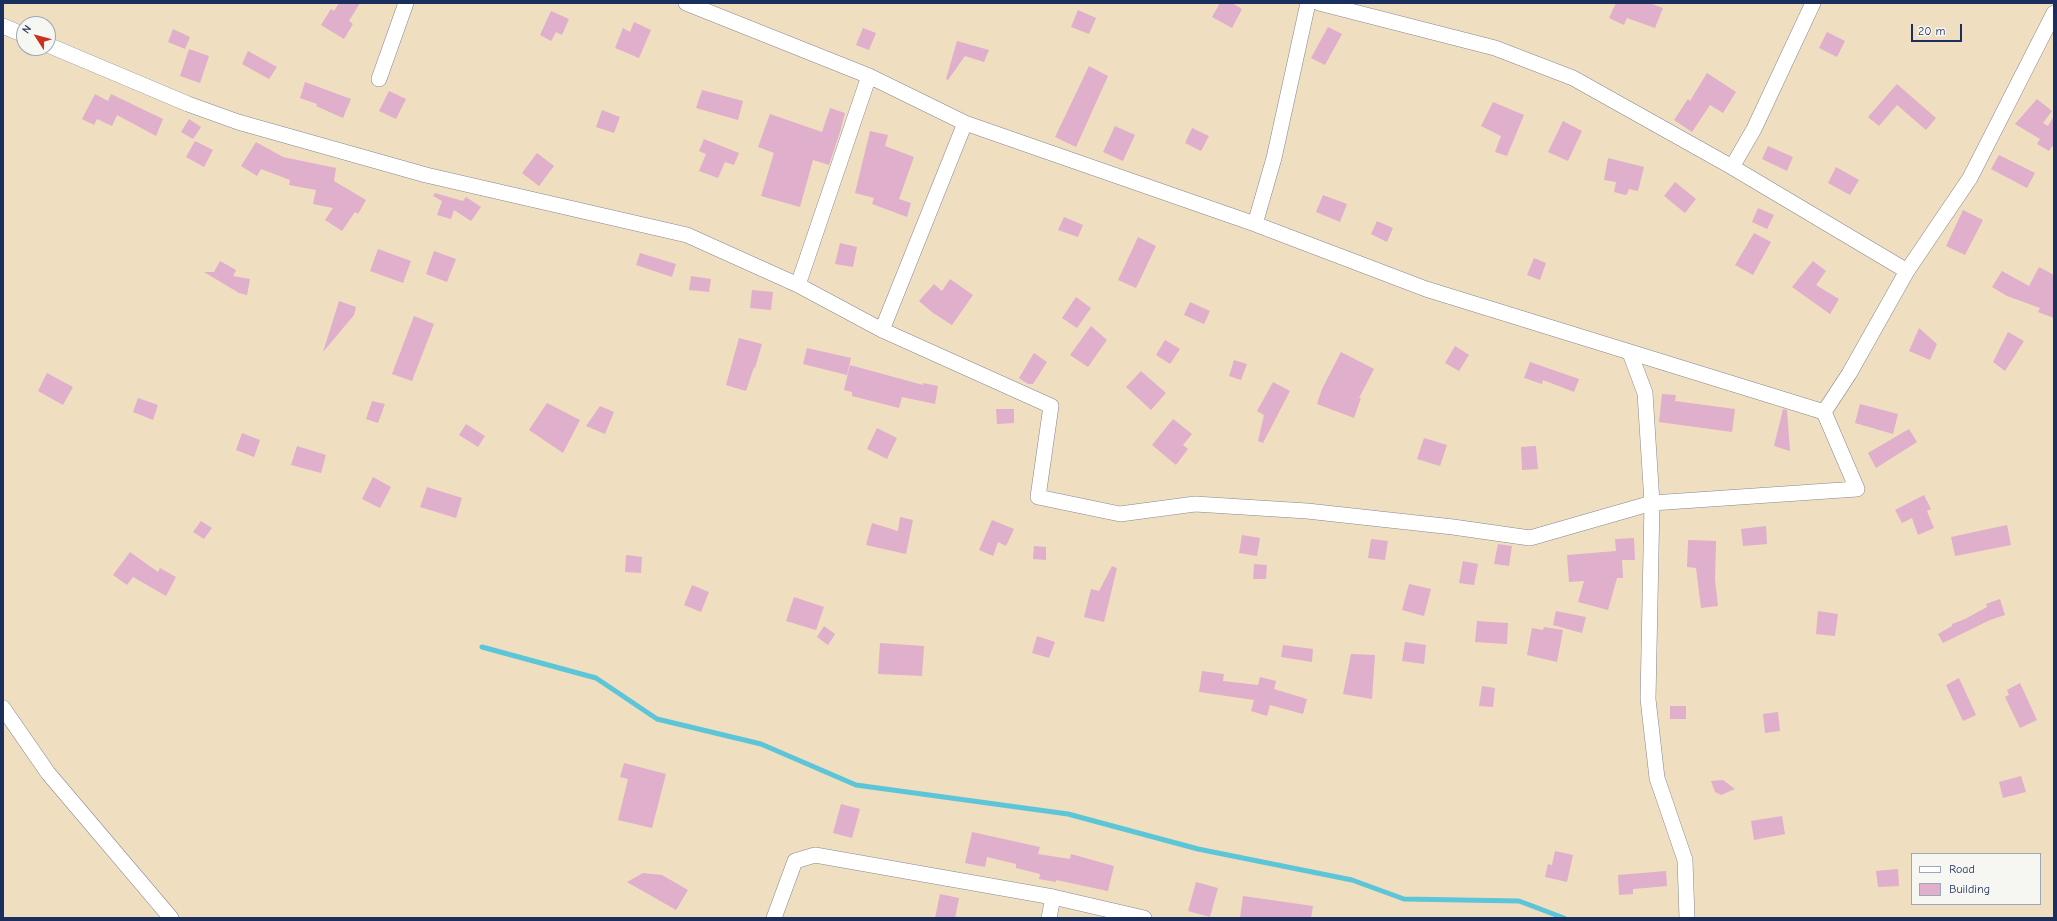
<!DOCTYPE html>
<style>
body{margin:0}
#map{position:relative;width:2057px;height:921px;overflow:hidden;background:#efdfc0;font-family:"Comic Neue",sans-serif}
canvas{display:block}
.frame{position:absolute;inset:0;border:4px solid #1b2f5e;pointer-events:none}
.legend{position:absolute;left:1911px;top:853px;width:130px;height:52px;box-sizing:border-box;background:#f6f6f2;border:1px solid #9ea6b7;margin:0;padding:5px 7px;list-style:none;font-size:12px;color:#1b2f5e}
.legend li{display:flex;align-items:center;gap:8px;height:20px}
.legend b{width:20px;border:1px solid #9ea6b7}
.north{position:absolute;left:16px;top:16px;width:40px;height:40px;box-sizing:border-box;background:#f6f6f2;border:1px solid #9ea6b7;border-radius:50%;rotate:306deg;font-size:11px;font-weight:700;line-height:16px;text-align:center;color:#1b2f5e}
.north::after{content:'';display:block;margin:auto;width:14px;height:18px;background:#c8321e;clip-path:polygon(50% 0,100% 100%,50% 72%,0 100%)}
.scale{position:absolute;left:1911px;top:24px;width:51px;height:18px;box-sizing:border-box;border:2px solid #1b2f5e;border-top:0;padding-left:5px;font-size:12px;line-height:14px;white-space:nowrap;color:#1b2f5e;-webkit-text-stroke:3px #f6f6f2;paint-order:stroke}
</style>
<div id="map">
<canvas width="2057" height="921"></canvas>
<div class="frame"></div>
<ul class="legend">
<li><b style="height:5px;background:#fff"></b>Road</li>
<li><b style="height:11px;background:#dfafcb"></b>Building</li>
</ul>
<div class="north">N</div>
<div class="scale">20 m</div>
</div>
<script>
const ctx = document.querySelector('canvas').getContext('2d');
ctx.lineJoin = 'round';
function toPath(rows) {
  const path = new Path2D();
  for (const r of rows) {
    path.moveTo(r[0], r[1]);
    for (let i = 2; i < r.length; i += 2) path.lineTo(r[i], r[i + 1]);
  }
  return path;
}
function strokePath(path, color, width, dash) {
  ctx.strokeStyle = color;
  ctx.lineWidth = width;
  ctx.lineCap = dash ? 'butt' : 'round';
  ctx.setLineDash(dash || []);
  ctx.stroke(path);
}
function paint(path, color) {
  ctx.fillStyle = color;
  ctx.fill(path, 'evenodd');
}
strokePath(toPath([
 [482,647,596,678,657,719,761,744,856,785,1068,814,1198,849,1352,880,1404,899,1519,901,1564,918]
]), '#5cc5d8', 5);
paint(toPath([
 [339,3,360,3,349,21,353,24,344,39,321,25,331,9,334,11],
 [1220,3,1232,3,1242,9,1232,28,1212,17],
 [1616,3,1649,3,1663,8,1655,28,1627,18,1624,25,1609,18],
 [1078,10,1096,18,1089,34,1071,27],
 [551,11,569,19,562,35,556,32,551,41,540,35],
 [634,22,651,30,639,58,615,48,623,28,630,32],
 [1328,27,1342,34,1325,65,1311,58],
 [863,28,876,33,869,50,856,45],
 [173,29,190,37,185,49,168,42],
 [1827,32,1845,41,1837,57,1819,48],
 [957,41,989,50,984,62,965,56,948,80,946,79],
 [189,49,209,56,200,83,180,76],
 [248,51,277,67,269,79,242,64],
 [1089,66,1108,76,1076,147,1055,137],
 [1707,73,1736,92,1723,113,1710,105,1692,132,1674,120,1688,99,1690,101],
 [305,82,351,99,343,118,316,106,317,104,300,98],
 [1897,84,1936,118,1926,130,1897,105,1879,126,1868,117],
 [702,90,743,101,738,120,696,108],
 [389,91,406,99,396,119,379,111],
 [95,94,108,101,111,94,163,119,156,136,117,115,112,126,97,119,94,125,82,119],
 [2037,99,2052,111,2043,123,2048,126,2054,116,2054,148,2052,146,2049,151,2037,144,2040,139,2015,124],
 [1493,102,1524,115,1507,156,1495,152,1501,136,1481,126],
 [830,108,845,113,840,132,829,165,813,160,800,207,761,196,774,153,758,147,770,114,822,132],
 [602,110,620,117,614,133,596,127],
 [189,119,201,127,193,139,181,132],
 [1563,121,1582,131,1568,161,1548,152],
 [1115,126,1135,135,1123,161,1103,152],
 [1192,128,1209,136,1201,151,1185,143],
 [870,131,888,135,885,146,914,157,899,199,911,203,907,217,872,204,874,198,855,193],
 [704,139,739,153,734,165,725,162,718,178,699,171,706,154,699,151],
 [195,141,213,150,204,167,186,157],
 [256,142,283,157,336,168,334,181,366,200,358,214,355,212,342,231,325,220,333,208,313,204,316,190,289,185,290,180,261,169,257,176,241,166],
 [1768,146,1793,157,1787,171,1762,159],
 [537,153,554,166,539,186,522,173],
 [1999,155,2035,173,2027,188,1991,169],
 [1608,158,1644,167,1638,191,1629,189,1627,194,1625,195,1614,192,1616,182,1604,180],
 [1836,167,1859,180,1850,195,1828,183],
 [1675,182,1696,199,1685,213,1664,196],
 [435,193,463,201,466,197,481,207,471,221,454,210,451,219,437,215,442,201,433,196],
 [1323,195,1347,204,1340,222,1316,212],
 [1758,208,1774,215,1767,229,1752,222],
 [1963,210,1983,220,1965,255,1946,246],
 [1064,217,1083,225,1078,237,1058,230],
 [1377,221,1393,228,1387,242,1371,234],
 [1754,233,1771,242,1753,275,1735,265],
 [1138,237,1156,246,1136,288,1118,280],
 [840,243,857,247,853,267,835,264],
 [378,249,411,261,403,283,370,271],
 [434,251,456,259,447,282,426,274],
 [640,253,676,264,672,277,636,265],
 [1534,258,1546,263,1540,280,1527,275],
 [220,261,236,270,233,276,250,279,247,295,239,293,204,272,214,272],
 [1813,261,1826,271,1816,285,1839,299,1830,314,1792,287],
 [2039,267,2054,275,2054,318,2038,312,2040,308,2007,296,1992,287,2002,271,2029,286],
 [691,276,711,279,709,292,689,290],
 [950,279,973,295,952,325,933,313,919,301,934,284,942,291],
 [752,290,773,292,771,310,750,308],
 [1076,297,1091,308,1077,328,1062,318],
 [339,301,356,307,354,315,323,352],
 [1190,302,1210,311,1204,324,1184,315],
 [414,316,434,324,412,381,392,374],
 [1091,326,1107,340,1088,367,1070,355],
 [1919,328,1937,344,1930,360,1909,351],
 [2008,332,2024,341,2005,371,1993,362],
 [739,338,762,344,755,368,754,367,746,391,726,385],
 [1165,340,1180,349,1170,364,1156,355],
 [1455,346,1469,355,1459,371,1445,363],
 [807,348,851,358,847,375,803,364],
 [1341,352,1374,369,1359,398,1361,398,1354,418,1317,404,1322,389],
 [1034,353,1047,362,1033,384,1028,384,1019,378],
 [1234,360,1247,364,1241,380,1229,376],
 [1530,362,1579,379,1574,392,1543,380,1542,384,1524,378],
 [850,365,923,385,923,383,938,386,935,404,902,397,899,408,852,396,852,392,844,390],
 [1141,371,1166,393,1151,410,1126,387],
 [47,373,73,387,63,405,38,391],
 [1273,382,1290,391,1263,443,1258,441,1264,415,1257,411],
 [1662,394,1676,395,1675,401,1735,409,1732,432,1659,422],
 [138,398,158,405,153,420,133,412],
 [372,401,385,404,378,423,366,419],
 [547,403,580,420,563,453,529,430],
 [1860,404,1898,414,1893,434,1855,423],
 [600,406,614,412,605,434,586,426],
 [996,409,1014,409,1014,423,997,424],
 [1783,409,1787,410,1790,451,1774,446],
 [1173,419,1192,434,1183,445,1188,449,1176,465,1152,445],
 [466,424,485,436,478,447,459,435],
 [877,428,897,438,887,459,867,449],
 [1909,429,1917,442,1876,468,1868,453],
 [242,433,260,440,254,457,236,450],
 [1424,438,1447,445,1440,466,1417,459],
 [297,446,326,455,321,473,291,465],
 [1536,446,1538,469,1522,470,1521,447],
 [373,477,391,487,380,508,362,499],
 [427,487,462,498,456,518,420,507],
 [1924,495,1931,509,1927,511,1934,528,1918,535,1912,518,1902,523,1895,510],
 [900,517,913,520,906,554,866,545,872,523,898,531],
 [992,520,1014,529,1006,546,998,542,993,556,979,550],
 [201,521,212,528,204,539,193,532],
 [2007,525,2011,545,1955,556,1951,537],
 [1766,526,1767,544,1743,546,1741,529],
 [1242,535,1260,538,1257,556,1239,553],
 [1634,538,1635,560,1622,560,1623,578,1617,578,1608,610,1578,602,1584,581,1569,582,1567,555,1616,551,1615,539],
 [1371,539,1388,541,1385,560,1368,558],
 [1688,540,1716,541,1715,580,1718,606,1701,608,1696,568,1687,567],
 [1498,544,1512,546,1509,566,1494,564],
 [1034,546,1046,547,1046,560,1033,559],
 [130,552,158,572,160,568,176,577,166,596,133,577,127,585,113,575],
 [626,555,642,557,641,573,625,572],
 [1463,561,1478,564,1474,585,1459,583],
 [1254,564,1267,565,1266,579,1253,579],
 [1112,566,1117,568,1104,622,1084,617,1091,589,1099,591],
 [1409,584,1431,589,1424,616,1402,610],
 [692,585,709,592,701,612,684,605],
 [794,597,824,607,816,630,786,621],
 [2000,599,2005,615,1990,620,1943,643,1938,634,1952,626,1952,624,1965,619,1987,607,1986,604],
 [1556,611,1586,617,1582,633,1553,625],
 [1818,611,1838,614,1835,636,1816,634],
 [1477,621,1508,623,1507,644,1475,642],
 [824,626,835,634,828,645,817,637],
 [1544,627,1563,630,1557,662,1527,655,1532,628,1543,630],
 [1037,636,1055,642,1049,658,1032,653],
 [1405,642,1426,645,1424,664,1402,661],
 [880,643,924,646,922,676,878,674],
 [1283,645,1313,649,1312,662,1281,657],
 [1351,654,1375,655,1372,699,1343,694],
 [1202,671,1224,674,1223,681,1258,685,1260,677,1276,681,1274,689,1307,699,1303,714,1270,705,1267,716,1251,711,1254,700,1199,692],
 [1959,678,1976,715,1963,721,1946,685],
 [2020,683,2037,720,2020,728,2005,697,2009,695,2007,690],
 [1482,686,1495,688,1493,707,1479,706],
 [1670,706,1686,706,1686,719,1670,719],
 [1778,712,1780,731,1765,733,1763,714],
 [624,763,666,774,652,828,618,820,628,779,620,777],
 [2021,776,2026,792,2003,798,1999,782],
 [1723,780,1735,789,1721,795,1715,792,1711,781],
 [841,804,860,809,852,838,833,833],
 [1782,816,1785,834,1754,840,1751,821],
 [972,832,1040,847,1038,854,1070,859,1071,854,1114,866,1108,891,1056,880,1056,882,1039,879,1040,874,1016,868,1016,864,987,857,985,867,965,863],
 [1555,851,1573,855,1567,882,1545,877,1548,864,1552,865],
 [1898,869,1899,886,1878,887,1876,871],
 [1666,871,1667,886,1633,889,1633,894,1619,895,1618,875],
 [643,873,662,875,688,890,676,910,627,882],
 [1196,882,1218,888,1210,917,1188,911],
 [940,894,959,898,955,918,935,918],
 [1243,896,1313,906,1311,918,1240,918]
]), '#dfafcb');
const minor = toPath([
 [1319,3,1495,48,1573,78,1732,167,1907,271],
 [3,26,24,35],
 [48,45,188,104,238,122,426,175,687,235,798,285,882,330,1051,406,1038,497,1120,514,1195,504,1307,511,1453,527,1530,538,1652,503,1857,489,1824,412,1426,289,1255,224,965,123,869,76,686,3],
 [379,79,406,3],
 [1732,167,1754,129,1813,3],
 [1255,224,1274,158,1308,3],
 [798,285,869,76],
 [882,330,965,123],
 [1630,353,1645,393,1652,503,1648,699,1657,778,1685,860,1687,918],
 [1824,412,1849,374,1907,271,1970,178,2054,13],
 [3,708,48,773,171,918],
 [774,918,795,861,815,855,1053,897,1144,918],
 [1049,918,1053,897]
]);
strokePath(minor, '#85878f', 16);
strokePath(minor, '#fff', 15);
</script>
